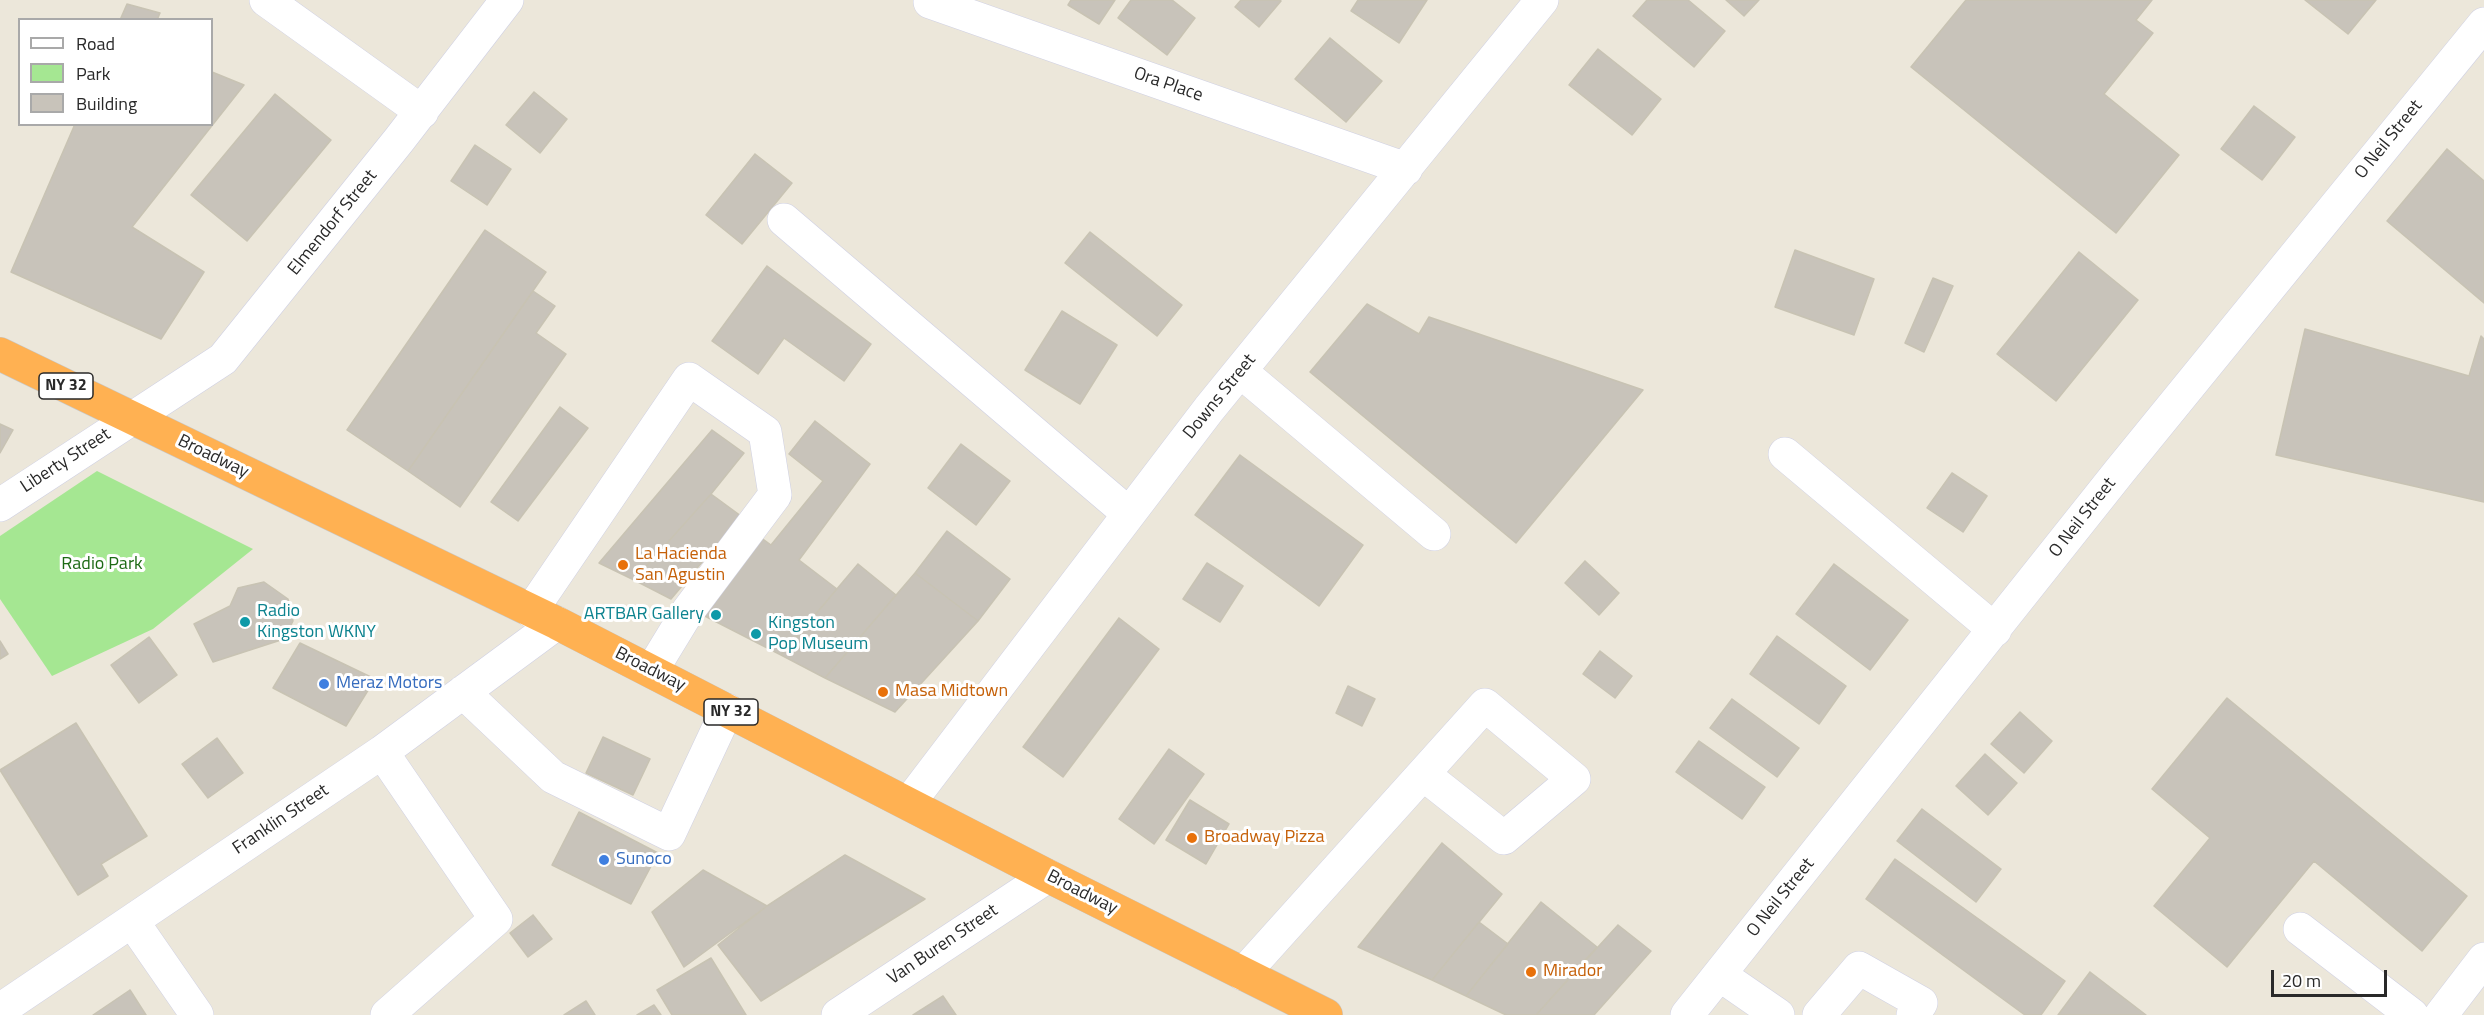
<!DOCTYPE html>
<style>
body{margin:0}
#map{position:relative;width:2484px;height:1015px;overflow:hidden;background:#ece7da;font-family:"Titillium Web",sans-serif}
canvas{display:block}
.legend{position:absolute;left:18px;top:18px;width:195px;height:108px;box-sizing:border-box;background:#fff;border:2px solid #a9a9a9;margin:0;padding:8px 10px;list-style:none;font-size:18px;color:#292929}
.legend li{display:flex;align-items:center;gap:12px;height:30px}
.legend b{width:30px;border:2px solid #a9a9a9}
.scale{position:absolute;left:2271px;top:970px;width:116px;height:27px;box-sizing:border-box;border:3px solid #292929;border-top:0;padding-left:8px;font-size:18px;line-height:21px;white-space:nowrap;color:#292929;-webkit-text-stroke:4px #fff;paint-order:stroke}
</style>
<div id="map">
<canvas width="2484" height="1015"></canvas>
<ul class="legend">
<li><b style="height:8px;background:#fff"></b>Road</li>
<li><b style="height:16px;background:#a5e792"></b>Park</li>
<li><b style="height:16px;background:#c8c3ba"></b>Building</li>
</ul>
<div class="scale">20 m</div>
</div>
<script>
const ctx = document.querySelector('canvas').getContext('2d');
ctx.lineJoin = 'round';
function paint(path, color) {
  ctx.fillStyle = color;
  ctx.fill(path, 'evenodd');
}
function toPath(rows) {
  const path = new Path2D();
  for (const r of rows) {
    path.moveTo(r[0], r[1]);
    for (let i = 2; i < r.length; i += 2) path.lineTo(r[i], r[i + 1]);
  }
  return path;
}
function strokePath(path, color, width, dash) {
  ctx.strokeStyle = color;
  ctx.lineWidth = width;
  ctx.lineCap = dash ? 'butt' : 'round';
  ctx.setLineDash(dash || []);
  ctx.stroke(path);
}
function write(font, color, halo, rows, align = 'center') {
  ctx.font = font + ' "Titillium Web",sans-serif';
  ctx.lineWidth = 6;
  ctx.setLineDash([]);
  ctx.textBaseline = 'middle';
  ctx.strokeStyle = halo;
  ctx.fillStyle = color;
  for (const [text, x, y, turn = 0] of rows) {
    ctx.save();
    ctx.translate(x, y);
    ctx.rotate((+turn || 0) * Math.PI / 180);
    ctx.textAlign = isNaN(turn) ? turn : align;
    if (halo) ctx.strokeText(text, 0, 0);
    ctx.fillText(text, 0, 0);
    ctx.restore();
  }
}
paint(toPath([
 [97,471,253,549,153,629,52,676,0,599,0,536]
]), '#a5e792');
const building = toPath([
 [1071,0,1115,0,1099,24,1068,5,1071,0],
 [1131,0,1172,0,1195,18,1167,55,1118,18,1131,0],
 [1241,0,1280,0,1281,1,1259,27,1235,7,1241,0],
 [1358,0,1427,0,1399,43,1351,11,1358,0],
 [1647,0,1688,0,1725,31,1694,67,1633,16,1647,0],
 [1726,0,1759,0,1744,16,1726,0],
 [1966,0,2152,0,2136,20,2153,33,2104,94,2179,155,2116,233,1911,67,1966,0],
 [2305,0,2376,0,2348,34,2305,0],
 [127,4,160,13,157,20,120,20,127,4],
 [1330,38,1382,81,1346,122,1295,79,1330,38],
 [1598,49,1661,99,1632,135,1569,85,1598,49],
 [212,72,244,85,132,227,204,272,161,339,11,272,75,124,212,124,212,72],
 [534,92,567,119,540,153,506,125,534,92],
 [275,94,331,140,247,241,191,195,275,94],
 [2254,106,2295,137,2262,180,2221,149,2254,106],
 [475,145,511,169,487,205,451,181,475,145],
 [2447,149,2484,181,2484,303,2387,221,2447,149],
 [755,154,792,183,742,244,706,215,755,154],
 [485,230,546,272,408,471,347,430,485,230],
 [1090,232,1182,305,1157,336,1065,263,1090,232],
 [1795,250,1874,279,1854,335,1775,307,1795,250],
 [2079,252,2138,300,2056,401,1997,354,2079,252],
 [767,266,871,344,844,381,784,338,758,374,712,341,767,266],
 [1933,278,1953,286,1924,352,1905,343,1933,278],
 [533,291,555,306,536,333,566,354,460,507,408,471,533,291],
 [1367,304,1419,334,1429,317,1643,390,1516,543,1310,372,1367,304],
 [1062,311,1117,345,1080,404,1025,370,1062,311],
 [2305,329,2469,376,2481,336,2484,339,2484,502,2276,455,2305,329],
 [560,407,588,428,518,521,491,502,560,407],
 [815,421,870,464,799,560,837,589,781,655,695,611,756,534,771,545,823,481,789,454,815,421],
 [0,424,13,430,0,453,0,424],
 [712,430,744,453,711,494,634,580,599,563,712,430],
 [961,444,1010,481,976,525,928,488,961,444],
 [1240,455,1363,545,1319,606,1195,515,1240,455],
 [1952,473,1987,496,1963,532,1927,508,1952,473],
 [711,494,741,516,671,599,634,580,711,494],
 [947,531,1010,579,978,621,915,573,947,531],
 [1585,561,1619,593,1599,615,1565,583,1585,561],
 [1207,563,1243,586,1220,622,1183,599,1207,563],
 [858,564,896,595,825,678,781,655,858,564],
 [1834,564,1908,620,1870,670,1796,614,1834,564],
 [915,573,978,621,895,712,825,678,915,573],
 [264,582,288,599,293,621,284,639,213,662,194,624,230,606,238,588,264,582],
 [1119,618,1159,649,1063,777,1023,747,1119,618],
 [1777,636,1846,686,1819,724,1750,674,1777,636],
 [149,637,177,675,139,703,111,665,149,637],
 [0,641,8,654,0,659,0,641],
 [300,643,375,679,346,726,273,688,300,643],
 [1600,651,1632,676,1615,698,1583,674,1600,651],
 [1348,686,1375,699,1362,726,1336,713,1348,686],
 [2227,698,2467,896,2422,951,2314,861,2227,967,2154,906,2210,838,2152,789,2227,698],
 [1732,699,1799,748,1777,777,1710,728,1732,699],
 [2020,712,2052,741,2024,773,1991,744,2020,712],
 [76,723,147,836,101,864,108,876,78,895,0,770,76,723],
 [603,737,650,759,633,795,586,773,603,737],
 [217,738,243,773,208,798,182,764,217,738],
 [1699,741,1765,787,1742,819,1676,772,1699,741],
 [1169,749,1204,774,1154,844,1119,819,1169,749],
 [1985,754,2017,783,1988,815,1956,786,1985,754],
 [1190,800,1229,824,1206,864,1166,840,1190,800],
 [1922,809,2001,869,1976,902,1897,841,1922,809],
 [579,812,658,853,631,904,552,865,579,812],
 [1442,843,1502,894,1432,980,1358,947,1442,843],
 [845,855,925,899,761,1001,718,945,767,906,845,855],
 [1895,859,2065,981,2041,1015,2025,1015,1866,899,1895,859],
 [703,870,767,906,684,967,652,912,703,870],
 [1541,902,1597,947,1536,1015,1506,1015,1466,996,1541,902],
 [533,915,552,939,528,957,510,933,533,915],
 [1479,922,1508,944,1466,996,1432,980,1479,922],
 [1618,925,1651,951,1594,1015,1536,1015,1618,925],
 [711,958,746,1015,672,1015,657,990,711,958],
 [2090,972,2146,1015,2058,1015,2090,972],
 [130,990,146,1015,93,1015,130,990],
 [943,996,956,1015,913,1015,943,996],
 [586,1001,595,1015,564,1015,586,1001],
 [654,1005,661,1015,637,1015,654,1005]
]);
paint(building, '#c8c3ba');
strokePath(building, '#c8c3b3', 1.5);
const minor = toPath([
 [266,0,422,112],
 [930,2,1406,169],
 [784,220,1129,514],
 [1240,371,1434,534],
 [1785,454,1995,630],
 [0,505,223,359,399,140,507,0],
 [531,611,689,379,765,432,775,495,688,611,652,670],
 [463,692,553,777,669,834,727,710],
 [382,752,496,919,387,1015],
 [909,803,1209,409,1542,0],
 [132,921,197,1015],
 [2300,929,2412,1015],
 [1243,974,1485,705,1574,779,1504,838,1423,774],
 [1720,975,1778,1015],
 [0,1010,382,752,557,623],
 [838,1015,1048,876],
 [1687,1015,2119,472,2484,24],
 [1819,1015,1859,968,1921,1003,1913,1015],
 [2441,1015,2484,959]
]);
const highway = toPath([
 [0,354,557,623,1048,876,1326,1015]
]);
strokePath(minor, '#cfd0e3', 34);
strokePath(highway, '#c7c7c7', 34);
strokePath(minor, '#fff', 33);
strokePath(highway, '#ffb152', 33);
for (const [x, y, r, color] of [
 [623,565,6,"#e8710a"],
 [716,615,6,"#0f9aa8"],
 [245,622,6,"#0f9aa8"],
 [756,634,6,"#0f9aa8"],
 [324,684,6,"#3f7fe0"],
 [883,692,6,"#e8710a"],
 [1192,838,6,"#e8710a"],
 [604,860,6,"#3f7fe0"],
 [1531,972,6,"#e8710a"]
]) {
  const dot = new Path2D();
  dot.arc(x, y, r, 0, 2 * Math.PI);
  ctx.fillStyle = color;
  ctx.fill(dot);
  strokePath(dot, '#fff', 2);
}
for (const [x, y, w] of [
 [66,386,54],
 [731,712,54]
]) {
  const box = new Path2D();
  box.roundRect(x - w / 2, y - 13, w, 26, 4.5);
  ctx.fillStyle = '#fff';
  ctx.fill(box);
  strokePath(box, '#292929', 1.5);
}
write('bold 16px', '#292929', null, [
 ["NY 32",66,386],
 ["NY 32",731,712]
]);
write('18px', '#292929', '#fff', [
 ["Ora Place",1168,85,19],
 ["O Neil Street",2389,140,-51],
 ["Elmendorf Street",333,223,-51],
 ["Downs Street",1220,397,-51],
 ["Broadway",213,457,26],
 ["Liberty Street",66,461,-33],
 ["O Neil Street",2083,518,-52],
 ["Broadway",650,670,27],
 ["Franklin Street",281,820,-34],
 ["Broadway",1082,893,27],
 ["O Neil Street",1781,898,-51],
 ["Van Buren Street",943,945,-34]
]);
write('18px', '#c56008', '#fff', [
 ["La Hacienda",635,555],
 ["San Agustin",635,576],
 ["Masa Midtown",895,692],
 ["Broadway Pizza",1204,838],
 ["Mirador",1543,972]
], 'left');
write('18px', '#1d6a15', '#fff', [
 ["Radio Park",102,565]
]);
write('18px', '#0d838f', '#fff', [
 ["Radio",257,612],
 ["Kingston WKNY",257,633],
 ["ARTBAR Gallery",704,615,"right"],
 ["Kingston",768,624],
 ["Pop Museum",768,645]
], 'left');
write('18px', '#366cbe', '#fff', [
 ["Meraz Motors",336,684],
 ["Sunoco",616,860]
], 'left');
</script>
